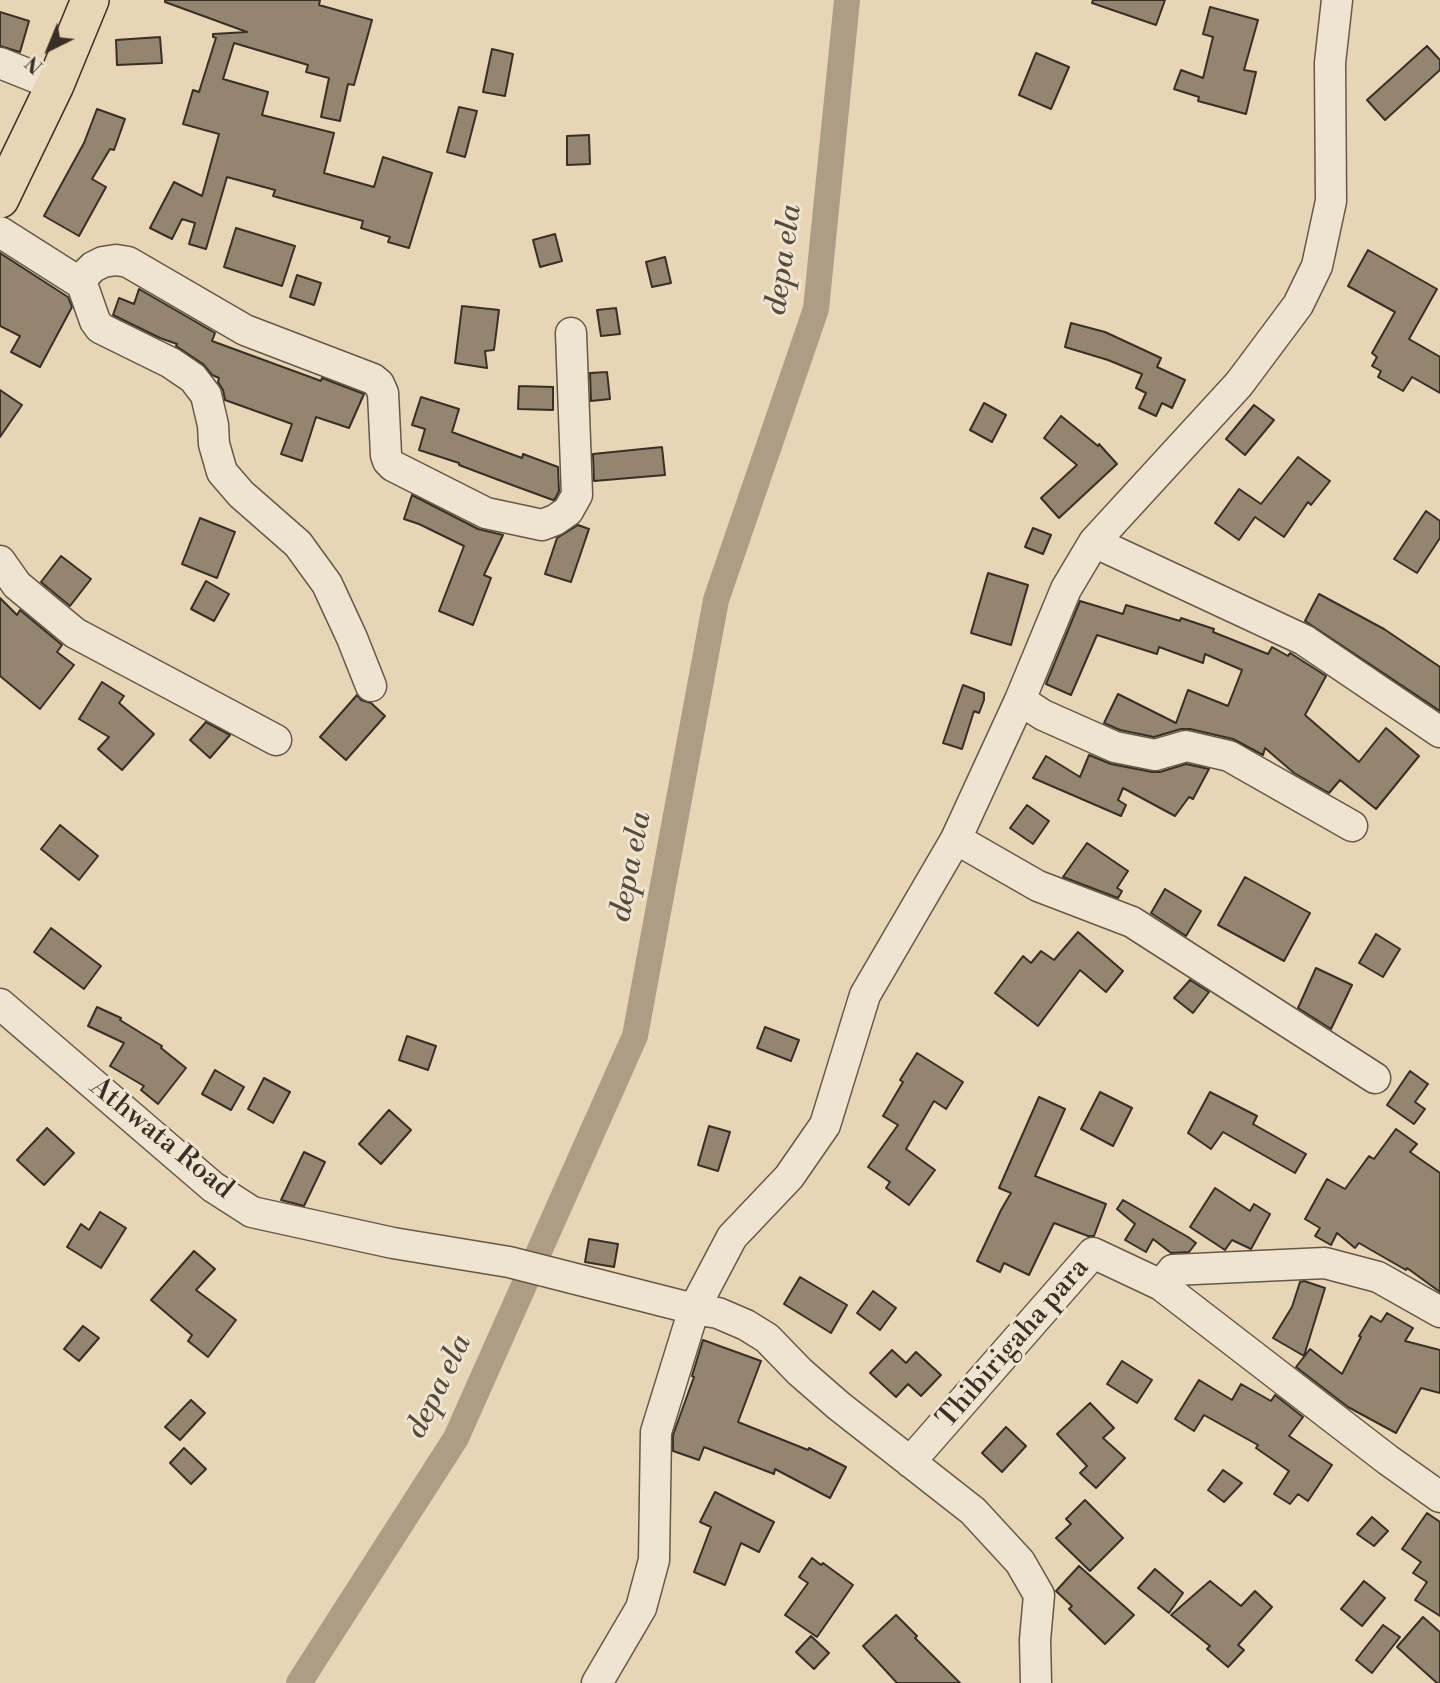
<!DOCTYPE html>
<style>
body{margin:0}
#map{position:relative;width:1440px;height:1683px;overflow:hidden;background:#e7d5b5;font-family:"Libre Bodoni",serif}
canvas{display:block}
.north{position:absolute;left:14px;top:14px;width:70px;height:70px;-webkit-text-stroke:5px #efe4cf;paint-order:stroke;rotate:223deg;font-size:19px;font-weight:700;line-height:28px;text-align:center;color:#392f25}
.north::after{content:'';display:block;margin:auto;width:24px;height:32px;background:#392f25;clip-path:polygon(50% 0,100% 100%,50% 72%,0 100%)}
</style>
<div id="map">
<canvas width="1440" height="1683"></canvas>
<div class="north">N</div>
</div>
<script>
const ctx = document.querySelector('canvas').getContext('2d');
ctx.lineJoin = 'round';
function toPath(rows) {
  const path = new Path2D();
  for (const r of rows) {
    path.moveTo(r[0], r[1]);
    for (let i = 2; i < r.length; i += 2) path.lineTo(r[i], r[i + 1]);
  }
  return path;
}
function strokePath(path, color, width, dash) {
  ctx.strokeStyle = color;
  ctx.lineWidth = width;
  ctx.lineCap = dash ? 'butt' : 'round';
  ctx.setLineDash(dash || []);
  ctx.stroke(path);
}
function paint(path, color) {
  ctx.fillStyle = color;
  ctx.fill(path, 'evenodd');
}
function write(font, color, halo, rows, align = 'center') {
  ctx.font = font + ' "Libre Bodoni",serif';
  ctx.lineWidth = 6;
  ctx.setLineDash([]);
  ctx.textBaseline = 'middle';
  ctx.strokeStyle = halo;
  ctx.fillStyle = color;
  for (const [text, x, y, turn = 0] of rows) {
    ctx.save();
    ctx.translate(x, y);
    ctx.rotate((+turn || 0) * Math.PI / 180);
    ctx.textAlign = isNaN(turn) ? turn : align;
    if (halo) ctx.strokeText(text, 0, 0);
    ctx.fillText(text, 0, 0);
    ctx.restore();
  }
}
strokePath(toPath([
 [299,1683,456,1438,635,1036,716,600,816,309,847,0]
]), '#ac9d84', 26);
const building = toPath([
 [165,0,320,0,319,5,372,20,354,85,348,84,340,121,321,117,329,78,306,72,308,65,234,43,223,79,268,92,262,115,334,133,324,173,374,187,383,157,432,173,409,248,388,242,390,237,361,228,363,221,273,196,275,190,227,177,206,249,189,244,195,223,182,219,172,239,150,228,174,182,202,196,219,134,183,124,193,90,199,92,216,38,213,37,213,34,247,32,165,2,165,0],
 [1093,0,1165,0,1156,25,1092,3,1093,0],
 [1210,7,1258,20,1244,70,1256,72,1246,114,1198,101,1199,97,1174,89,1181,70,1203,78,1213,37,1203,34,1210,7],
 [0,12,29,21,20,52,0,46,0,12],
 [160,37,162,63,117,65,116,40,160,37],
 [1427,46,1440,60,1440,70,1385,120,1367,100,1427,46],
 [492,49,513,54,505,96,483,92,492,49],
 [1036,53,1069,67,1051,109,1019,95,1036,53],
 [459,107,477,111,465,157,447,152,459,107],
 [97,109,125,119,114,150,110,149,92,179,106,187,79,236,44,216,84,143,97,109],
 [589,135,590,164,567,165,567,136,589,135],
 [236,228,295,246,282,286,224,267,236,228],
 [555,234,562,261,540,267,533,240,555,234],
 [1368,250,1437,289,1409,339,1440,357,1440,393,1412,377,1403,391,1378,377,1381,371,1372,366,1377,357,1372,353,1395,312,1348,286,1368,250],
 [0,253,68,297,72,307,40,367,11,352,20,336,0,326,0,253],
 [665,257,671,283,652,287,646,262,665,257],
 [297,275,321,283,314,305,290,297,297,275],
 [139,289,215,333,212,341,321,381,322,378,364,394,349,428,316,417,302,461,281,454,292,424,225,400,223,390,218,382,219,378,212,375,203,364,176,346,177,344,160,338,113,315,119,298,134,304,139,289],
 [462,306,499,310,494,350,485,351,487,368,455,363,462,306],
 [616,308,620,334,601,336,597,310,616,308],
 [1071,323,1105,332,1161,358,1157,367,1185,380,1172,408,1162,403,1156,416,1139,408,1146,393,1136,388,1142,374,1108,360,1065,347,1071,323],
 [607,372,610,399,591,401,590,373,607,372],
 [519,386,553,387,553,410,518,409,519,386],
 [0,390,22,405,0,437,0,390],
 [421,397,459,409,452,432,522,458,523,454,558,467,559,491,555,499,553,500,512,485,459,465,459,463,419,450,425,429,412,425,421,397],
 [984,403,1006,415,992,442,970,430,984,403],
 [1254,405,1274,420,1245,455,1226,439,1254,405],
 [1061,416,1098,446,1099,444,1117,464,1059,518,1041,498,1077,465,1044,438,1061,416],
 [662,447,665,475,594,481,593,454,662,447],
 [1298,457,1330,481,1311,505,1308,502,1284,537,1255,517,1239,540,1215,523,1239,489,1261,504,1298,457],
 [412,495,478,529,503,535,484,575,491,578,473,625,439,611,464,546,419,524,404,519,412,495],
 [1426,511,1440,521,1440,538,1417,573,1394,559,1426,511],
 [200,518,235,532,217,578,182,564,200,518],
 [578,525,589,529,571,582,545,574,557,538,578,525],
 [1033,528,1051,535,1043,554,1025,547,1033,528],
 [61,556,91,579,70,606,41,582,61,556],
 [988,573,1028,585,1011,645,971,633,988,573],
 [206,581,229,594,214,621,191,609,206,581],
 [1319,594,1384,629,1440,667,1440,711,1305,621,1319,594],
 [0,598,17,615,20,610,62,645,57,652,74,665,40,709,0,676,0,598],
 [1080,601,1123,614,1126,605,1180,621,1181,618,1214,629,1213,632,1268,654,1272,647,1288,656,1290,653,1326,676,1305,715,1359,762,1386,728,1419,756,1376,809,1340,780,1329,793,1294,773,1265,748,1263,755,1233,739,1190,729,1181,729,1154,737,1120,730,1104,723,1118,694,1176,723,1188,690,1228,706,1242,670,1205,654,1203,663,1159,647,1157,654,1097,635,1071,695,1046,684,1080,601],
 [102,682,124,696,119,703,154,734,122,770,98,749,109,737,79,719,102,682],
 [963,685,984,693,984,700,979,713,974,711,962,749,943,743,963,685],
 [357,695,361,700,371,703,385,716,346,760,320,737,357,695],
 [206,722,230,735,210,758,190,740,206,722],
 [1089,755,1111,764,1152,772,1160,772,1186,764,1209,769,1193,799,1189,797,1175,816,1123,788,1118,800,1126,805,1121,816,1033,778,1046,756,1080,777,1089,755],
 [1027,805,1049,821,1033,844,1010,828,1027,805],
 [60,825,98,856,79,880,41,849,60,825],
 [1087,843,1128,871,1117,888,1122,891,1118,898,1063,877,1087,843],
 [1245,877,1310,913,1284,961,1218,925,1245,877],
 [1165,889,1201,911,1186,936,1151,913,1165,889],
 [51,928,101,966,84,989,34,952,51,928],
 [1078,932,1123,971,1106,992,1080,970,1038,1026,995,993,1023,956,1031,963,1041,951,1054,960,1078,932],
 [1376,934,1400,949,1383,977,1359,963,1376,934],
 [1316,968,1352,985,1331,1029,1298,1008,1316,968],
 [1190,980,1209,992,1193,1013,1174,998,1190,980],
 [97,1007,121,1018,120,1020,162,1046,161,1048,186,1068,158,1104,141,1090,144,1086,110,1066,124,1043,88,1026,97,1007],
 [765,1027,799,1040,791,1061,757,1048,765,1027],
 [407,1036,436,1046,428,1070,399,1060,407,1036],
 [917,1053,963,1082,946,1109,934,1101,906,1149,935,1170,909,1205,886,1188,890,1182,868,1167,898,1125,883,1116,903,1082,900,1080,917,1053],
 [215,1070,244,1087,231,1110,202,1094,215,1070],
 [1410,1071,1428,1084,1415,1102,1425,1109,1414,1124,1387,1105,1410,1071],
 [264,1078,290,1092,273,1123,248,1109,264,1078],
 [1100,1092,1132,1108,1113,1146,1081,1129,1100,1092],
 [1210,1092,1257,1116,1253,1124,1306,1154,1295,1173,1223,1132,1211,1149,1188,1133,1210,1092],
 [1039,1097,1065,1109,1035,1176,1106,1204,1094,1236,1088,1236,1054,1223,1029,1275,1004,1263,1000,1272,977,1261,1001,1210,1011,1193,999,1188,1039,1097],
 [389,1110,411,1130,381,1164,359,1144,389,1110],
 [709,1126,730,1132,718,1171,698,1165,709,1126],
 [47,1128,74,1153,44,1185,17,1160,47,1128],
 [1396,1129,1417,1144,1410,1152,1440,1173,1440,1292,1407,1268,1406,1270,1359,1243,1355,1248,1337,1233,1331,1245,1315,1236,1320,1228,1305,1219,1327,1179,1345,1189,1369,1156,1374,1159,1396,1129],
 [304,1152,325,1162,304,1206,281,1200,304,1152],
 [1215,1188,1250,1211,1254,1204,1270,1214,1251,1249,1232,1240,1225,1250,1190,1227,1215,1188],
 [1123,1200,1188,1237,1196,1243,1189,1252,1171,1253,1153,1239,1146,1252,1125,1240,1135,1224,1117,1209,1123,1200],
 [100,1212,126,1228,101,1268,67,1247,81,1224,89,1230,100,1212],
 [589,1239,618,1244,614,1267,585,1262,589,1239],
 [194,1251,215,1269,196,1290,236,1320,208,1357,188,1341,192,1335,151,1300,194,1251],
 [800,1277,847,1305,831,1333,784,1304,800,1277],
 [1304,1281,1325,1288,1304,1356,1273,1338,1292,1307,1300,1282,1304,1281],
 [873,1291,896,1308,880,1330,857,1313,873,1291],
 [1387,1313,1413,1328,1405,1341,1440,1350,1440,1393,1421,1388,1396,1433,1348,1407,1296,1367,1310,1349,1342,1374,1361,1337,1359,1336,1371,1316,1381,1322,1387,1313],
 [83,1326,99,1338,79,1361,64,1349,83,1326],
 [703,1340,761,1361,738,1422,808,1450,809,1448,846,1467,830,1498,775,1469,774,1474,704,1447,699,1460,673,1451,673,1435,694,1377,692,1376,703,1340],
 [892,1350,906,1363,916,1352,941,1375,921,1396,908,1384,896,1397,870,1373,892,1350],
 [1122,1361,1152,1380,1137,1403,1107,1384,1122,1361],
 [1199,1380,1232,1400,1241,1384,1271,1401,1275,1395,1303,1417,1289,1436,1332,1465,1308,1501,1298,1494,1290,1504,1274,1494,1289,1471,1256,1448,1258,1445,1204,1415,1194,1431,1175,1419,1199,1380],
 [191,1400,205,1413,180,1440,165,1427,191,1400],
 [1090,1403,1114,1428,1103,1438,1125,1458,1096,1488,1080,1473,1087,1466,1057,1434,1090,1403],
 [1006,1427,1026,1446,1002,1472,982,1453,1006,1427],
 [184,1448,206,1469,191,1484,170,1463,184,1448],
 [1223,1470,1242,1483,1224,1502,1208,1490,1223,1470],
 [715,1492,774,1522,759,1552,741,1543,725,1585,694,1572,711,1527,700,1522,715,1492],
 [1085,1500,1123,1538,1090,1571,1056,1538,1071,1524,1066,1519,1085,1500],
 [1427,1513,1440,1522,1440,1616,1415,1600,1427,1582,1413,1573,1421,1562,1402,1549,1427,1513],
 [1372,1517,1388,1531,1374,1546,1357,1534,1372,1517],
 [812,1558,821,1565,823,1563,853,1585,817,1637,785,1615,808,1583,799,1577,812,1558],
 [1079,1566,1134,1615,1105,1644,1069,1609,1072,1606,1056,1591,1079,1566],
 [1155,1569,1183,1593,1169,1613,1138,1588,1155,1569],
 [1210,1581,1241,1606,1255,1591,1272,1607,1238,1645,1244,1650,1228,1667,1207,1649,1210,1646,1171,1615,1210,1581],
 [1364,1581,1385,1598,1362,1626,1341,1609,1364,1581],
 [896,1615,917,1636,915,1638,960,1683,897,1683,863,1646,896,1615],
 [1423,1617,1440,1632,1440,1683,1437,1683,1397,1647,1423,1617],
 [1383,1625,1400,1637,1372,1673,1356,1660,1383,1625],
 [811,1636,829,1653,814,1669,796,1652,811,1636]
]);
paint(building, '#938570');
strokePath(building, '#392f25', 2);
const minor = toPath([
 [0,63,55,85],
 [0,232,82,284,85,275,93,267,103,262,116,260,128,262,245,330,373,379,379,384,383,393,386,455,388,461,393,466,486,513,542,525,555,520,568,511,577,495,571,333],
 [82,284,95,321,100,328,171,363,193,378,206,395,213,425,214,444,222,472,241,494,298,544,327,584,352,638,371,686],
 [1094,542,1304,640,1440,732],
 [0,561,17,585,75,633,276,740],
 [1020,700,1043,715,1115,747,1155,755,1186,746,1229,756,1352,826],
 [956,839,1038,886,1132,922,1375,1078],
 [0,1004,213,1187,252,1212,393,1243,509,1262,694,1309,718,1313,746,1325,767,1338,800,1372,839,1406,973,1511,1020,1562,1039,1595,1035,1640,1036,1683],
 [1161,1285,1388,1460,1440,1497],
 [910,1462,1093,1253,1161,1285,1173,1270,1325,1263,1378,1277,1440,1312],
 [597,1683,641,1608,654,1560,656,1432,694,1309,732,1237,789,1177,825,1125,865,995,956,839,1020,700,1066,589,1094,542,1239,384,1298,305,1317,266,1331,201,1330,63,1337,0]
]);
const major = toPath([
 [0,199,55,85,90,0]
]);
strokePath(minor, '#645849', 33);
strokePath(major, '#392f25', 40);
strokePath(minor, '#efe4cf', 30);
strokePath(major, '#e7d5b5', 37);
write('28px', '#392f25', '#efe4cf', [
 ["Athwata Road",161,1139,39],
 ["Thibirigaha para",1014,1344,-49]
]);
write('italic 30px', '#564a3d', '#efe4cf', [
 ["depa ela",785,260,-82],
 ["depa ela",632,867,-79],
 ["depa ela",440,1387,-64]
]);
</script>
